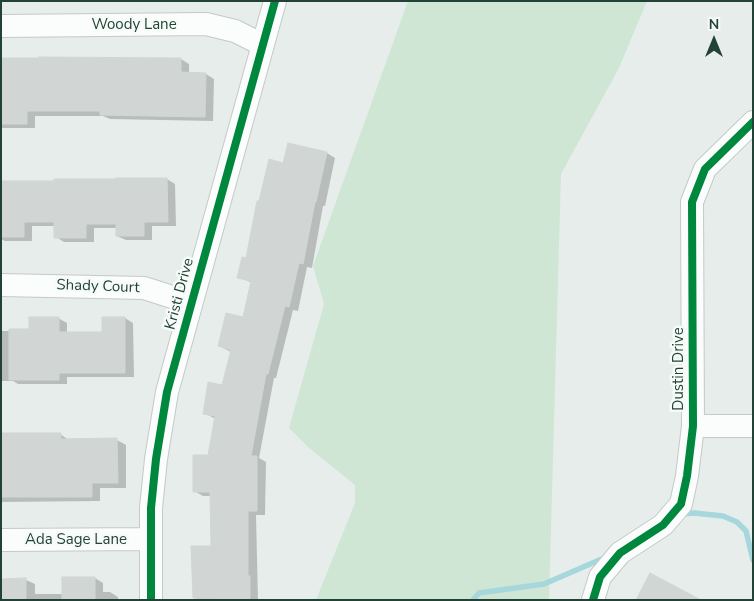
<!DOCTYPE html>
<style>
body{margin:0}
#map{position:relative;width:754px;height:601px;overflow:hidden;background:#e7edea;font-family:"Nunito Sans",sans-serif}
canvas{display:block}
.frame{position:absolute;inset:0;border:2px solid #224238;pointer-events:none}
.north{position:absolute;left:689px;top:15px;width:50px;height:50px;-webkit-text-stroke:4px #f6fbf8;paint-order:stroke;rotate:0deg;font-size:14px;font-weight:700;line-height:20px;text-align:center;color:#224238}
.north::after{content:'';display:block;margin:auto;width:18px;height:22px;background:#224238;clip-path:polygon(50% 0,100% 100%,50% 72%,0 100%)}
</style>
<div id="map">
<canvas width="754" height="601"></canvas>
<div class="frame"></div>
<div class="north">N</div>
</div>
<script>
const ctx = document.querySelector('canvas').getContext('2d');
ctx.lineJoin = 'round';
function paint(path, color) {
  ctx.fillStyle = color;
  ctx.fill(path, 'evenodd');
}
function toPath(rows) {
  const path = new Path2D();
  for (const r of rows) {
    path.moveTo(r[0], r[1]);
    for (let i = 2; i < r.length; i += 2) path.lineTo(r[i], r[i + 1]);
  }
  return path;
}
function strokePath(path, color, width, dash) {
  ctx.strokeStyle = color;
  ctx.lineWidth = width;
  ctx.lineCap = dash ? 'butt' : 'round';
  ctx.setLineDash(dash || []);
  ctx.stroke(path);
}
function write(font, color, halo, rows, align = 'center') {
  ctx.font = font + ' "Nunito Sans",sans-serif';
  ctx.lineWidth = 5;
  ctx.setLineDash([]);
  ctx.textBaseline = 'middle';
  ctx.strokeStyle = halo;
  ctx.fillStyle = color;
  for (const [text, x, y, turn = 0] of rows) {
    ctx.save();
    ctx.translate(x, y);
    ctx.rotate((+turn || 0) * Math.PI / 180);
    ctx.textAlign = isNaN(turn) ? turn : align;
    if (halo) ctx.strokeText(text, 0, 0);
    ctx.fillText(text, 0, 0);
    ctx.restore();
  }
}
paint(toPath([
 [408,1,647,1,619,68,561,174,549,600,316,600,355,503,355,485,308,447,289,428,324,304,313,266]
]), '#cfe6d5');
paint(toPath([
 [40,58,181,59,189,64,189,73,206,74,214,79,213,121,110,119,103,116,35,116,35,128,1,128,1,59,40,59],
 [288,144,327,153,335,158,325,206,323,206,312,268,307,267,298,311,293,310,276,378,274,378,259,458,266,462,265,515,256,515,258,600,198,600,194,597,212,548,211,496,203,496,194,491,209,456,216,419,204,413,223,386,231,352,219,346,244,319,252,283,239,277,247,260,260,203,284,164],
 [167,179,175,184,176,226,152,226,152,240,126,240,117,236,117,228,94,228,94,242,64,242,56,237,56,226,32,226,32,241,5,241,1,239,1,182],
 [58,318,67,323,67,333,103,333,125,318,133,323,134,377,67,377,67,384,18,384,13,381,1,381,1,331,30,331],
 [1,434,60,434,69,440,117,440,126,445,126,488,100,488,100,501,1,502],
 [95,578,103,583,103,592,110,592,118,597,118,600,1,600,1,580,26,580,35,584,35,594,63,594]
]), '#0003');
strokePath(toPath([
 [681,514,694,513,723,516,737,522,746,531,753,560],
 [473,600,479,593,544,584,604,558]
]), '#a6d7dc', 5.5);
const building = toPath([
 [39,57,181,58,181,72,206,73,205,117,100,115,100,111,27,111,27,124,1,124,1,58,39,58,39,57],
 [288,143,327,152,316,202,315,202,303,264,299,263,289,307,285,306,268,374,266,374,251,456,257,456,257,511,248,511,248,576,250,576,250,600,193,598,191,546,211,546,210,492,193,492,193,455,208,455,215,416,203,414,208,382,222,385,231,350,218,346,226,313,243,317,251,281,237,278,242,257,246,258,257,201,259,201,269,159,283,163,288,143],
 [116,178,167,178,168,222,144,222,144,236,116,236,116,224,86,224,86,238,54,238,54,222,24,222,24,237,1,237,1,181,54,181,54,179,116,179,116,178],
 [29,317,59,317,59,332,102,332,102,317,125,317,125,373,59,373,59,380,9,380,9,329,29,329,29,317],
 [1,433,61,433,61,439,117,438,118,483,92,483,92,497,1,497,1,433],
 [650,573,701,600,636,600,650,573],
 [62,577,95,577,95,600,62,600,62,577],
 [26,578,26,600,1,600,1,579,26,578]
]);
paint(building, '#d1d6d4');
strokePath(building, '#cfd6d3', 1);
const street = toPath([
 [1,26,206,24,235,31,263,45],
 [1,285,144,288,191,303],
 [693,426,753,426],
 [1,540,150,539],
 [151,600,151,508,156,459,167,392,275,1],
 [593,600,600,577,620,553,663,525,681,504,687,476,693,426,692,202,705,169,753,122]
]);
strokePath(street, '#c4cac7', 24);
strokePath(street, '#fbfcfc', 22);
strokePath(toPath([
 [151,600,151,508,156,459,167,392,275,1],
 [593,600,600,577,620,553,663,525,681,504,687,476,693,426,692,202,705,169,753,122]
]), '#00873e', 8);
write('15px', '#224238', '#f6fbf8', [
 ["Woody Lane",134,25],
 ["Shady Court",98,287,2],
 ["Kristi Drive",180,294,-75],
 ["Dustin Drive",679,369,-90],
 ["Ada Sage Lane",76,540]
]);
</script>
